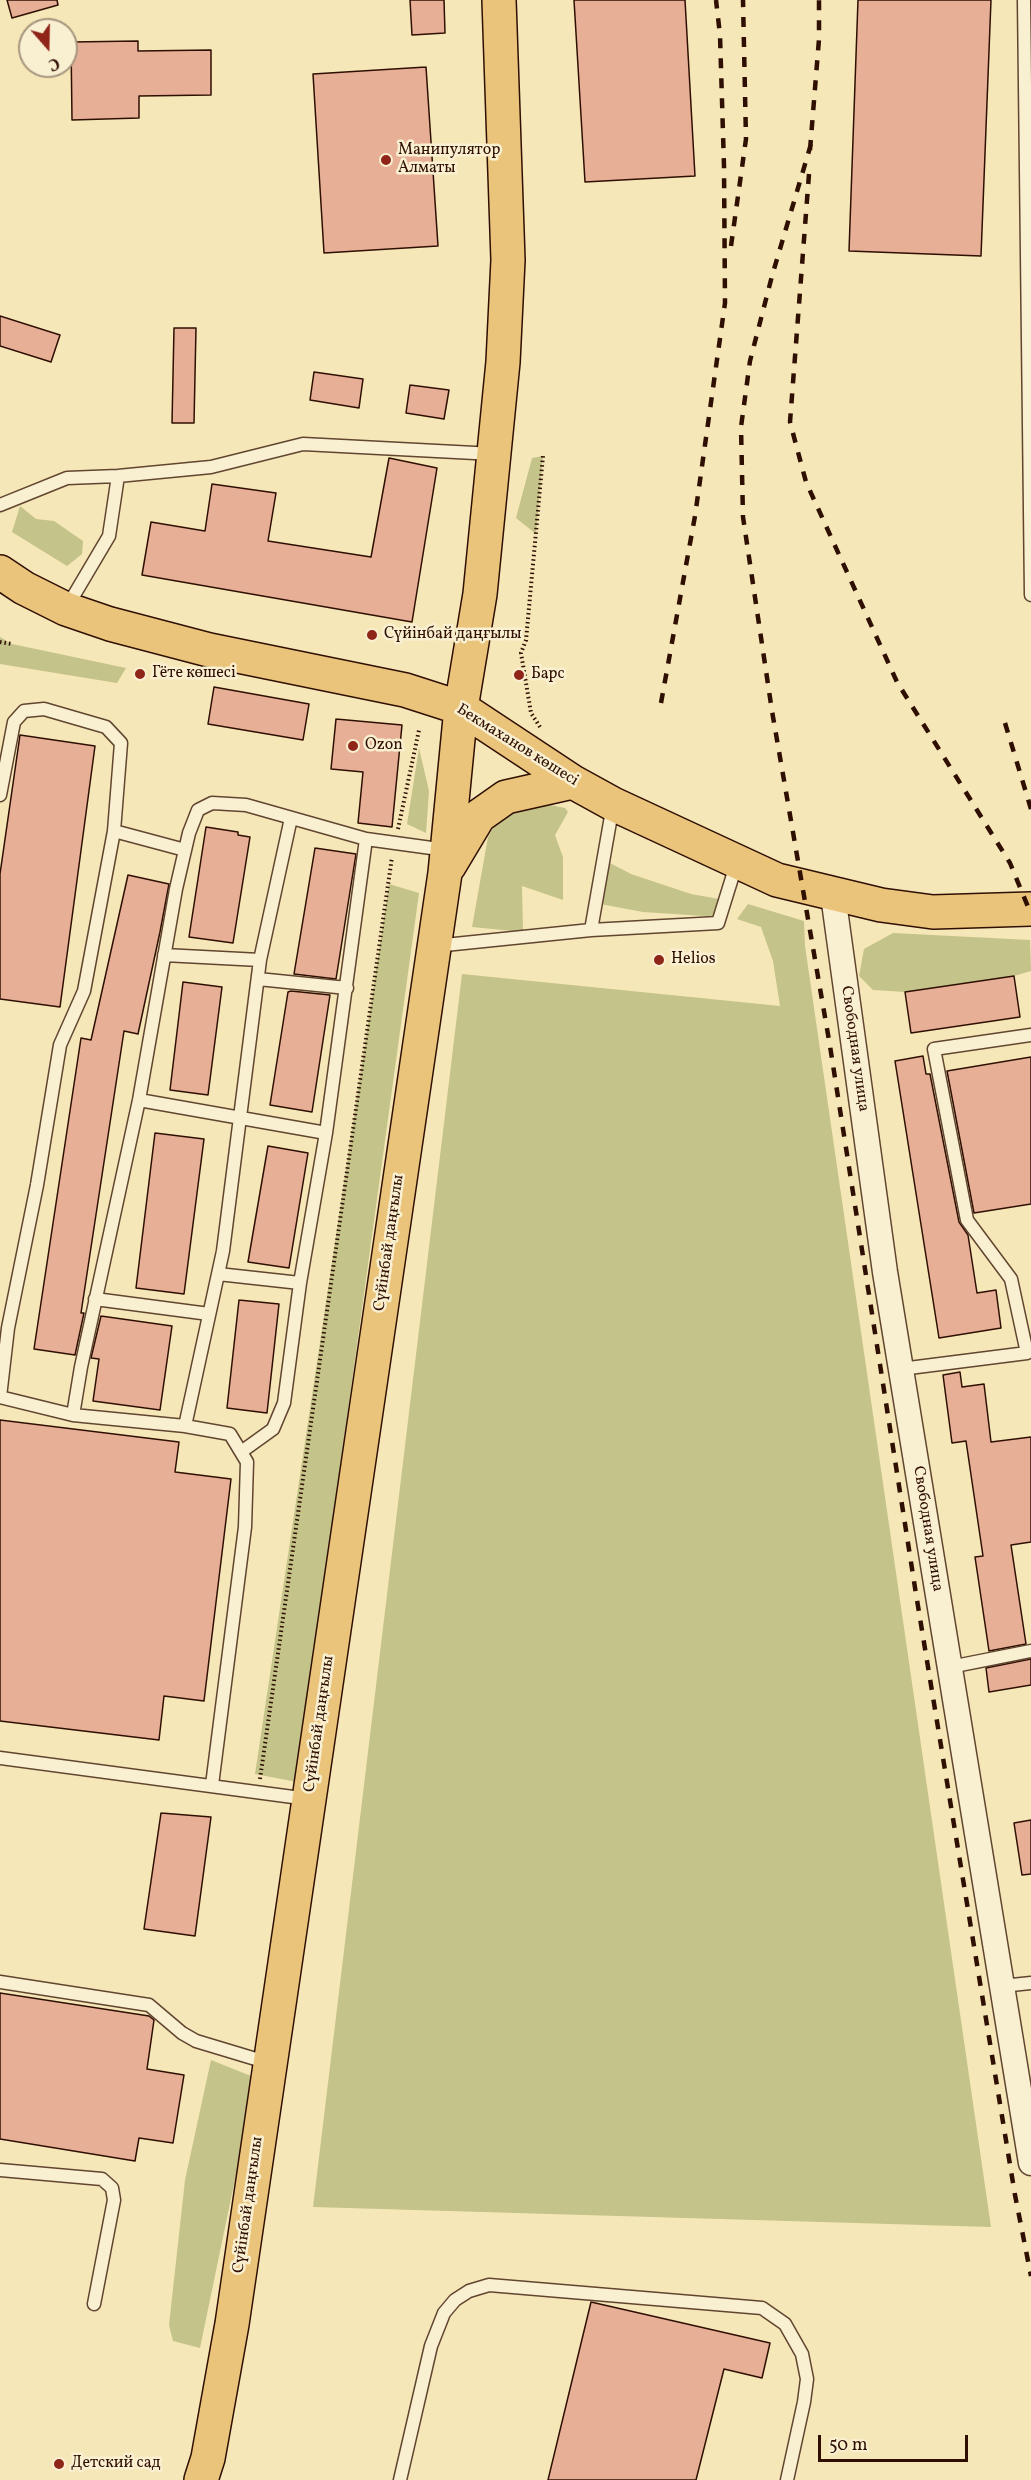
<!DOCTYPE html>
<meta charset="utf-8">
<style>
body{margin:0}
#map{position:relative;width:1031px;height:2480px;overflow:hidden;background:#f6e7b8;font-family:Vollkorn,serif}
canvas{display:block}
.north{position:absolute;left:18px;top:18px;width:60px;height:60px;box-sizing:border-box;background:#f9efd1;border:2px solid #a8957e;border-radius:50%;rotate:160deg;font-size:16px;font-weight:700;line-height:24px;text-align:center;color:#2f0f02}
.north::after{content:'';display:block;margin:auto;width:21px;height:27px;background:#8f2418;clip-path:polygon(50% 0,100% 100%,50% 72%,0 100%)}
.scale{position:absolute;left:818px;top:2435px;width:150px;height:27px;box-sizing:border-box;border:3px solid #2f0f02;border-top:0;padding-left:8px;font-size:18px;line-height:21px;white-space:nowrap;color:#2f0f02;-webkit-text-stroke:4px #f9efd1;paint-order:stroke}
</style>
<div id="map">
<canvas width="1031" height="2480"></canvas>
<div class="north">С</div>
<div class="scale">50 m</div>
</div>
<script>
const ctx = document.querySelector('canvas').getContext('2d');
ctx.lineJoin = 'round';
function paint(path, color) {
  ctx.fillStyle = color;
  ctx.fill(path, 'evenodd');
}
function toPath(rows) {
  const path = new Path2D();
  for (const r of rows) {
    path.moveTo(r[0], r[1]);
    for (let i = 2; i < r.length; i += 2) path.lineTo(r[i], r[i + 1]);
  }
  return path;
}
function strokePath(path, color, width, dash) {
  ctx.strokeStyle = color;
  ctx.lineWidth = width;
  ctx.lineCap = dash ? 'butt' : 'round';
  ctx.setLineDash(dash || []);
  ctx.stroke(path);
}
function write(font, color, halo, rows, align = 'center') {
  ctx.font = font + ' Vollkorn,serif';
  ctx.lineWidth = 5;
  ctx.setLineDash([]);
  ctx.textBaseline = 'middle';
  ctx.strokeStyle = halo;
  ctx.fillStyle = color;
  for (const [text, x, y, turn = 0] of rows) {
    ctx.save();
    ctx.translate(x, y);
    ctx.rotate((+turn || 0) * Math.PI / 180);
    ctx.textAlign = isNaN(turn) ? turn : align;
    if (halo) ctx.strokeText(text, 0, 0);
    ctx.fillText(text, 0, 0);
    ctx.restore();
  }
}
paint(toPath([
 [543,456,536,534,516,518,532,458],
 [20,506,36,519,54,521,83,541,82,554,67,566,12,532],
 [0,637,12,644,126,668,117,683,0,664],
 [419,748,429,791,426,833,407,824],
 [540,803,565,808,568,812,555,835,563,857,563,900,522,886,523,932,472,927,488,837,496,823,513,813],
 [602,859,631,874,691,894,725,900,720,917,643,912,595,903],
 [389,884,419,893,297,1782,255,1774],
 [748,904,804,921,805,946,991,2227,313,2207,462,974,780,1006,773,961,761,927,737,919],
 [893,933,1030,940,1031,971,1014,976,905,992,873,990,859,976,864,949],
 [211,2060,256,2078,200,2348,173,2341,169,2325,185,2180]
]), '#c4c389');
const building = toPath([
 [7,0,57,0,58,5,12,18,7,0],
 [410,0,444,0,445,33,412,35,410,0],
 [574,0,685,0,695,176,585,182,574,0],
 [858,0,991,0,981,256,849,251,858,0],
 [138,41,138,51,211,50,211,95,139,96,139,118,72,120,71,42,138,41],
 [426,67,438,246,324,253,313,74,426,67],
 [0,316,60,335,51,362,0,346,0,316],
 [174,328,196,328,194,423,172,423,174,328],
 [314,372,363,379,359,408,310,400,314,372],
 [410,385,449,390,444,419,406,413,410,385],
 [389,458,437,468,412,622,142,575,151,522,205,531,212,484,276,493,268,541,371,557,389,458],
 [214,687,309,704,303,740,208,724,214,687],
 [336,719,402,725,392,827,358,823,363,772,331,769,336,719],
 [20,735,95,746,60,1007,0,999,0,874,20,735],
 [206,827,238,832,238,835,250,837,233,943,189,937,206,827],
 [315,848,356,854,336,979,294,974,315,848],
 [128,875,169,884,160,932,138,1034,124,1031,81,1313,84,1313,75,1355,34,1349,81,1038,91,1040,128,875],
 [1014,976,1020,1017,911,1033,905,992,1014,976],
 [183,982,222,987,208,1095,170,1090,183,982],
 [291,991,330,995,312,1112,270,1105,288,992,291,991],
 [923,1056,926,1074,930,1074,959,1222,968,1235,977,1293,996,1290,1001,1328,939,1338,895,1061,923,1056],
 [1031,1057,1031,1204,974,1213,947,1071,1031,1057],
 [155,1133,204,1139,184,1294,136,1288,155,1133],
 [268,1146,308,1153,289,1268,248,1262,268,1146],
 [239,1300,279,1304,267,1413,227,1408,239,1300],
 [101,1316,172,1326,160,1410,93,1401,99,1359,91,1358,101,1316],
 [960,1372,962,1387,984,1384,991,1442,1031,1437,1031,1542,1011,1545,1026,1644,989,1651,975,1557,983,1556,966,1441,952,1443,943,1375,960,1372],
 [0,1420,179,1442,175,1472,231,1479,204,1701,164,1696,159,1740,0,1721,0,1420],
 [1031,1659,1031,1685,989,1692,986,1668,1031,1659],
 [161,1813,211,1817,195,1936,144,1929,161,1813],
 [1031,1820,1031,1874,1022,1875,1014,1823,1031,1820],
 [0,1993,149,2016,154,2020,147,2069,184,2075,173,2143,139,2138,135,2161,0,2139,0,1993],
 [591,2302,770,2343,762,2378,724,2369,696,2480,548,2480,591,2302]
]);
paint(building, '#e6af96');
strokePath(building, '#2f0f02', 1.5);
const lane = toPath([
 [1024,0,1031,595],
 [0,505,67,478,118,476,211,467,303,444,494,454],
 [67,607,109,536,118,476],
 [0,795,14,722,24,711,44,709,106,727,121,743,114,831],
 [591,930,613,805],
 [435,946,591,930,718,923,737,862],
 [164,955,260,960],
 [258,979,347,988],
 [139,1100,326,1133],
 [218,1274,300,1283],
 [95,1299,209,1314],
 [901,1369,1027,1353,1011,1279,967,1220,934,1049,1031,1035],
 [0,1397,8,1328,37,1185,60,1045,84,991,114,831,185,850],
 [0,1397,73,1415,185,1426,230,1434,247,1462,245,1527,212,1785],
 [73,1415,81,1367,139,1100,176,889,189,833,198,810,212,803,246,805,366,839,446,850],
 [185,1426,223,1251,260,960,291,818],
 [241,1452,273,1429,284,1403,300,1283,326,1133,366,839],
 [950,1667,1031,1651],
 [0,1758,308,1799],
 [0,1982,149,2005,182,2033,196,2041,269,2063],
 [1002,1986,1031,1983],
 [0,2170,102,2179,112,2188,114,2200,94,2304],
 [400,2480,431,2346,444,2313,455,2300,469,2291,489,2285,762,2308,785,2324,802,2354,807,2379,804,2402,787,2480]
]);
const street = toPath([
 [833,895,885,1272,1031,2163]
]);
const primary = toPath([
 [0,572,24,588,66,609,110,624,209,650,405,690,461,708,573,782,613,804,777,880,881,905,933,912,1031,909],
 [449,866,479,816,506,797,573,782],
 [201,2480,208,2458,232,2324,445,873,461,708,480,594,503,362,508,260,499,0]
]);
strokePath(lane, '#614530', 15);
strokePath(street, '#614530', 27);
strokePath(primary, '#2f0f02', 36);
strokePath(toPath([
 [0,642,12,644],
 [540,727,531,713,521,653,526,640,543,456],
 [398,829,419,730],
 [260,1779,392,857]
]), '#2f0f02', 4, [1.5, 3]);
strokePath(lane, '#f9efd1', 12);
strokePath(street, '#f9efd1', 24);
strokePath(primary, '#ebc47c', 33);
strokePath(toPath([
 [811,144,772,276,750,361,741,427,743,517,772,711,830,1046,916,1594,1015,2195,1031,2276],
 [810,150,819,39,819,0],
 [809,174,790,422,806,482,897,682,1010,863,1031,914],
 [731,246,746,139,743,0],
 [661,703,695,516,725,303,724,166,720,35,716,0],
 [1005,723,1031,809]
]), '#2f0f02', 4.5, [10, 10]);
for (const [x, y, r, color] of [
 [386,160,6,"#8f2418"],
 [372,635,6,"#8f2418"],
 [140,674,6,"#8f2418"],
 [519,675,6,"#8f2418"],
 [353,746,6,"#8f2418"],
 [659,960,6,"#8f2418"],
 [59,2464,6,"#8f2418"]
]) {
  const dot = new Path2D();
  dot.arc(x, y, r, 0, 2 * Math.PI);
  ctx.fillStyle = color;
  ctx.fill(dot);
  strokePath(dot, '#f9efd1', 2);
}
write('16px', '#2f0f02', '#f9efd1', [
 ["Манипулятор",398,151],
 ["Алматы",398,169],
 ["Сүйінбай даңғылы",384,635],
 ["Гёте көшесі",152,674],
 ["Барс",531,675],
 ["Ozon",365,746],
 ["Helios",671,960],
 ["Детский сад",71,2464]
], 'left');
write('16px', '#2f0f02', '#f9efd1', [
 ["Бекмаханов көшесі",517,746,32],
 ["Свободная улица",854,1049,82],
 ["Сүйінбай даңғылы",390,1243,-82],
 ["Свободная улица",927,1529,81],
 ["Сүйінбай даңғылы",320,1724,-82],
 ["Сүйінбай даңғылы",249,2205,-82]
]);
</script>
